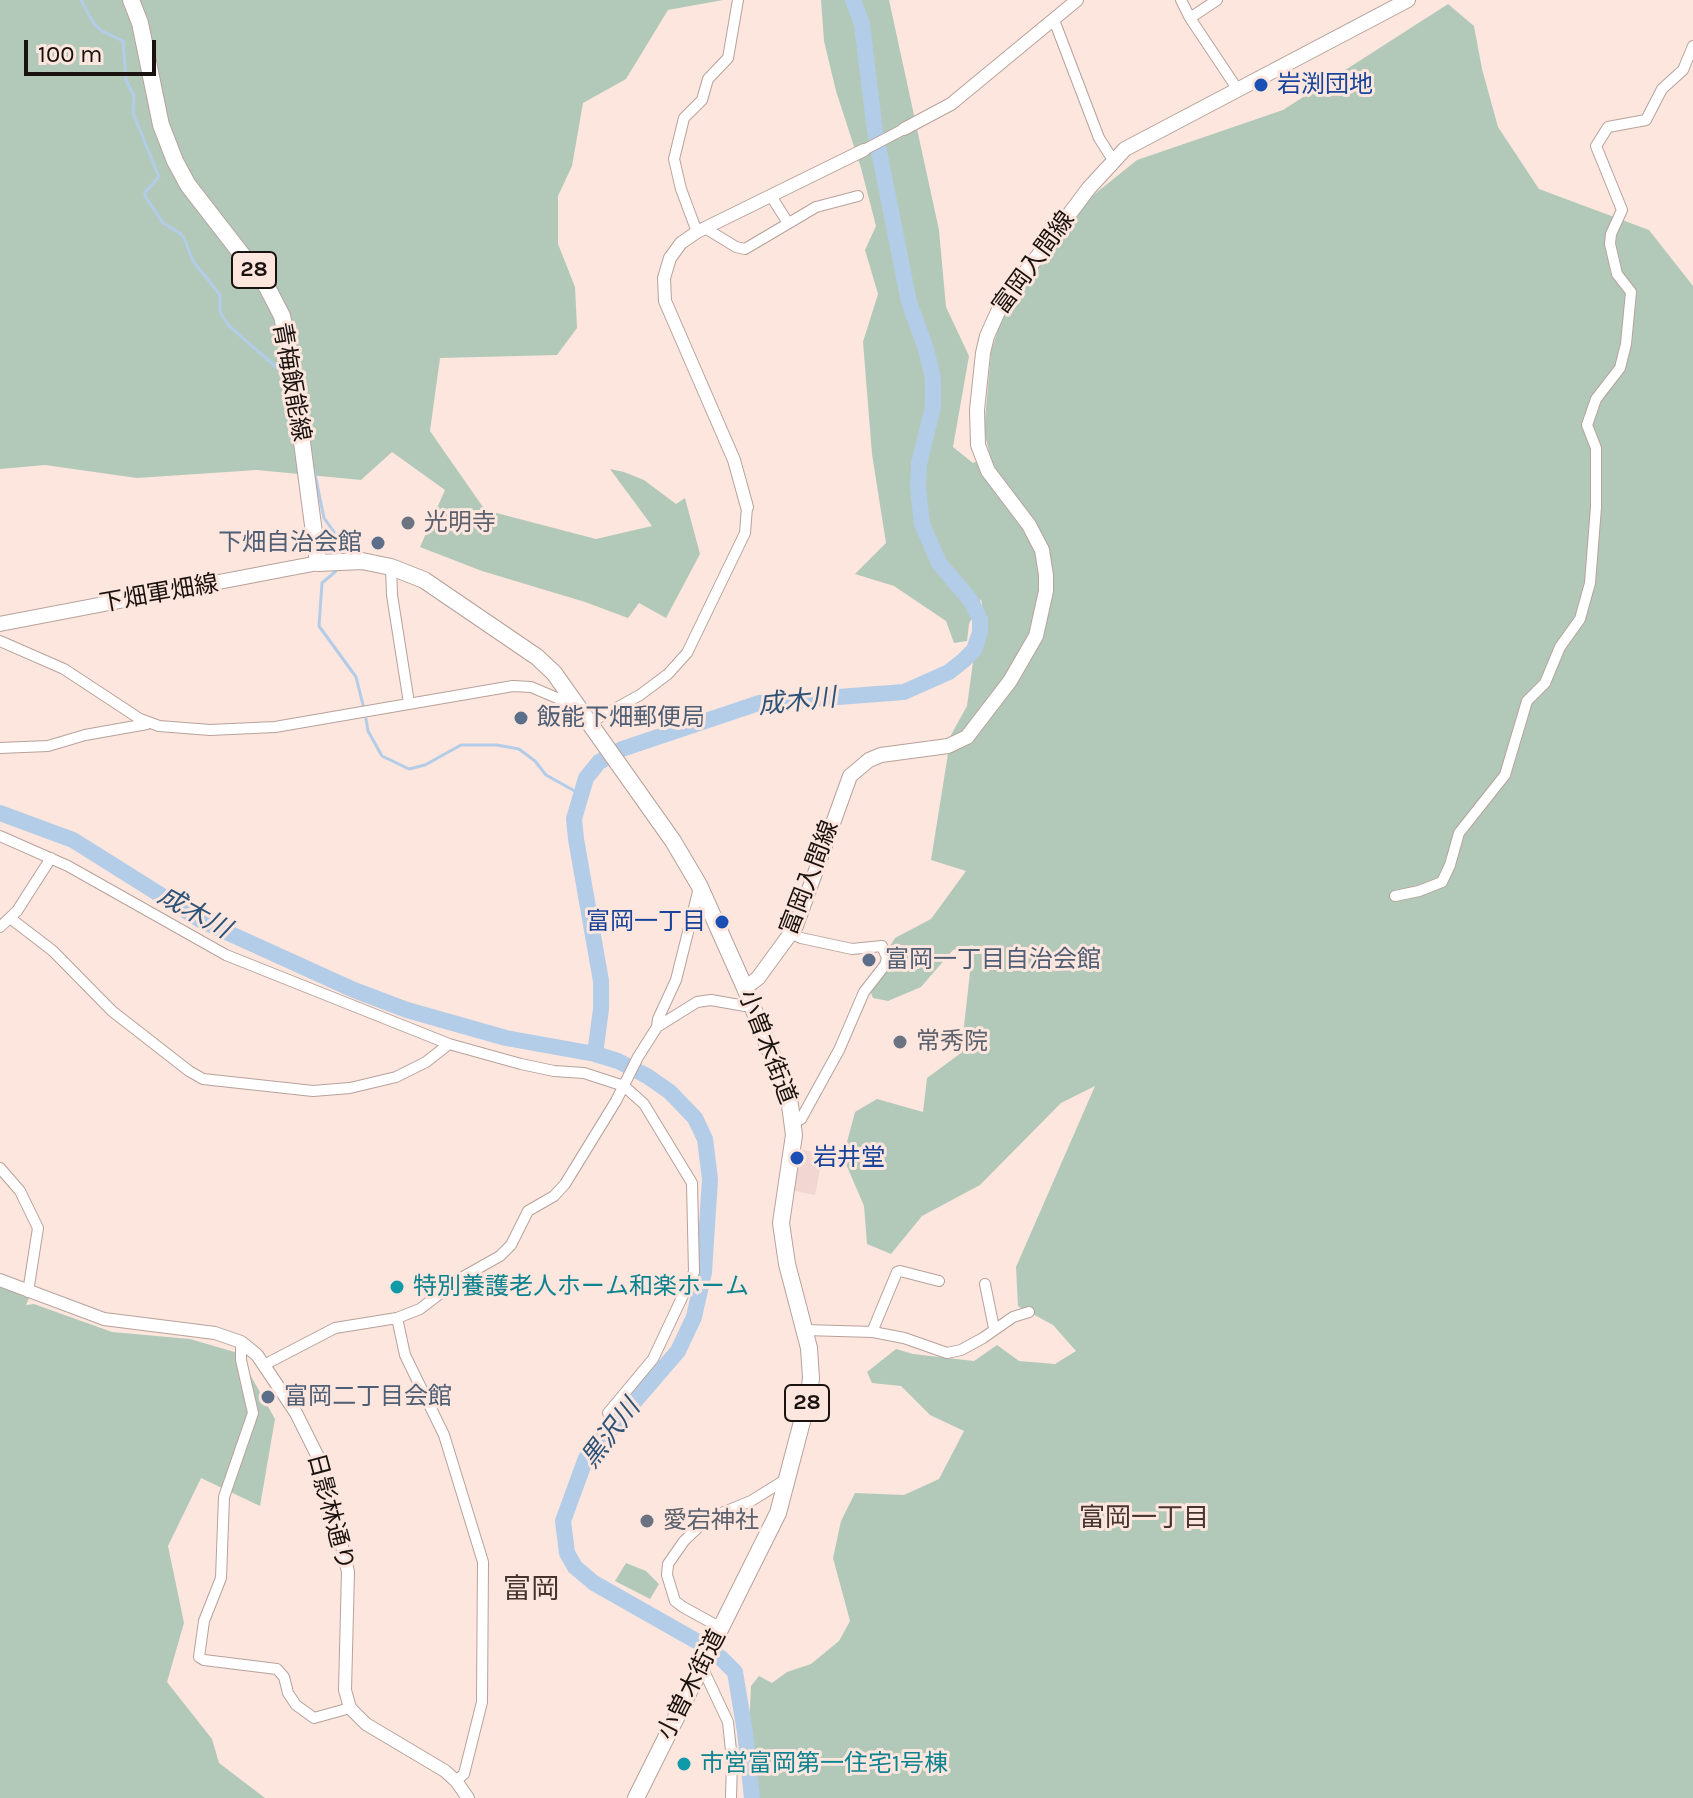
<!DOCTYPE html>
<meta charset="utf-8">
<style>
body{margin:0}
#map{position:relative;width:1693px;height:1798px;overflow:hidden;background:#fce6de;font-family:Karla,sans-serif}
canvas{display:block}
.scale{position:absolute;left:24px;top:40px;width:132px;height:36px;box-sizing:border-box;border:4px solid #19120f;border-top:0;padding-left:10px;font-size:24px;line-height:28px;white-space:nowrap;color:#19120f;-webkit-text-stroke:6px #fce6de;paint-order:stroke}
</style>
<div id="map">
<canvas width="1693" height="1798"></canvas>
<div class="scale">100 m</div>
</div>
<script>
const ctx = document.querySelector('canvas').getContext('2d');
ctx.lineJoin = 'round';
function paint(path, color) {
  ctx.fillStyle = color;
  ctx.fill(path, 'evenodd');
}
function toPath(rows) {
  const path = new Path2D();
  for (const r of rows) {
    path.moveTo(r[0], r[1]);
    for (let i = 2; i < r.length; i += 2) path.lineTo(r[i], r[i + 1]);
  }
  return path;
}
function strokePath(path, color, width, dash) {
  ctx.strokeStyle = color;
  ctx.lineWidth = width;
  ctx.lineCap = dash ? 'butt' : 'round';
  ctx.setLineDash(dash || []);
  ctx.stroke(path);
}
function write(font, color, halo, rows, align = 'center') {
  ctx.font = font + ' Karla,"Noto Sans JP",sans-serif';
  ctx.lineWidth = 6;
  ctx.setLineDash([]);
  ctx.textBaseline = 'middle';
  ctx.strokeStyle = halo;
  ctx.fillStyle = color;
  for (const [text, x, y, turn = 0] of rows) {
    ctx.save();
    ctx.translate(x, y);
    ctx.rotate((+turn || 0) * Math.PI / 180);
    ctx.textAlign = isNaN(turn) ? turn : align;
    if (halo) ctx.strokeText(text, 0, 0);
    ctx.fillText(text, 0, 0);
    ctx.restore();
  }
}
paint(toPath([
 [800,1149,823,1154,815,1195,791,1190]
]), '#f1d6d2');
paint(toPath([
 [0,0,723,0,668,10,626,79,583,103,572,166,558,196,558,244,575,287,577,328,557,355,440,358,430,431,485,510,596,539,652,526,610,469,624,472,644,480,676,504,685,498,700,554,666,618,639,603,628,618,585,602,482,571,420,547,445,490,392,452,361,480,257,470,137,478,45,465,0,469],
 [821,0,889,0,939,230,946,307,969,356,953,447,973,463,990,455,984,431,991,352,1002,317,1091,197,1137,160,1283,110,1448,4,1474,26,1482,69,1498,127,1539,189,1649,230,1693,286,1693,1798,752,1798,749,1728,751,1686,759,1676,772,1683,787,1672,811,1664,839,1641,850,1621,833,1558,841,1521,855,1493,904,1495,939,1479,964,1431,930,1415,901,1386,872,1383,867,1372,896,1349,913,1354,974,1361,997,1345,1019,1361,1055,1364,1076,1351,1053,1325,1018,1306,1016,1267,1095,1086,1061,1103,980,1185,922,1216,891,1254,867,1244,864,1206,843,1157,855,1112,877,1099,923,1112,927,1078,961,1053,973,945,953,950,921,987,888,1001,873,998,867,983,895,938,931,919,966,871,931,860,951,735,967,706,973,662,986,626,981,599,969,624,967,641,954,643,946,621,894,586,855,574,886,543,872,454,863,342,878,294,865,250,876,226,861,168,836,91,824,41],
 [0,1286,29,1298,26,1305,34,1304,112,1332,190,1339,238,1353,275,1419,260,1506,201,1478,168,1546,184,1623,167,1682,212,1739,219,1763,265,1798,0,1798],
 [626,1563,646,1571,659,1584,650,1599,615,1581]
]), '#b2c9b9');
strokePath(toPath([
 [81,0,94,24,102,31,123,41,126,80,134,96,133,113,159,177,145,192,145,196,163,223,180,233,184,238,193,261,220,295,220,312,229,326,282,372,291,438],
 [314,469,324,518,334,532,334,548],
 [336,571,322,583,319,626,356,677,363,705],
 [366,719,368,731,382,756,409,769,425,765,461,745,497,745,519,749,535,761,546,775,580,794]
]), '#b3cce7', 3);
strokePath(toPath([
 [0,813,73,840,202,921,354,990,407,1010,506,1038,595,1054,618,1061,647,1076,670,1092,695,1118,705,1139,710,1179,704,1272,694,1317,678,1351,586,1458,563,1521,567,1553,575,1567,594,1583,698,1642,721,1658,735,1672,745,1732,752,1798],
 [595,1054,601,1009,601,981,576,839,574,819,586,778,599,762,622,749,759,703,904,692,949,672,964,660,974,650,980,632,980,619,971,601,939,563,922,524,918,487,919,464,933,407,933,378,926,349,909,302,875,131,862,24,853,0]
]), '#b3cce7', 16);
const minor = toPath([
 [1181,0,1190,18,1238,90],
 [1190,18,1217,0],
 [1054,20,1099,138,1113,160],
 [864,150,904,129],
 [771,196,788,223],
 [705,228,736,247,745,249,816,207,858,196],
 [697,232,681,189,674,159,684,118,702,100,708,79,728,58,738,0],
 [391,567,392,595,409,703],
 [0,641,64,669,140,719,159,726,210,730,275,727,513,686,531,687,576,706],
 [591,722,640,695,668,674,687,653,745,533,747,507],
 [0,748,48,746,85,735,147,724],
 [0,836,68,866,226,955,449,1044,426,1062,396,1077,350,1088,313,1091,203,1079,189,1071,112,1011,53,951,10,918],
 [1395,896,1419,891,1442,882,1450,865,1459,833,1505,775,1527,701,1545,683,1560,647,1580,619,1590,583,1596,507,1596,448,1587,425,1596,399,1620,368,1626,344,1631,292,1617,274,1610,244,1611,234,1622,210,1596,146,1608,127,1646,120,1662,89,1683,70,1693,46],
 [0,927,17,911,51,858],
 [792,934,801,938,852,949,882,946,887,958,885,965,864,992,839,1050,801,1119,794,1123],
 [657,1027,658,1019,676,980,699,888],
 [449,1044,521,1064,554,1071,584,1073,624,1086,644,1104,692,1183,694,1272,653,1359,608,1413],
 [0,1168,20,1191,38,1228,28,1292],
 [985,1284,994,1328],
 [397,1318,405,1355,444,1435,483,1562,482,1702,464,1774,456,1781],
 [805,1330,873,1332,904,1338,947,1353,961,1350,983,1338,1013,1317,1029,1312],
 [872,1332,897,1272,900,1271,939,1281],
 [241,1342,241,1360,253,1413,224,1497,221,1578,204,1621,199,1657,204,1660,277,1669,284,1677,288,1693,296,1705,314,1718,350,1708],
 [264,1365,335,1328,397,1318,420,1309,459,1279,500,1256,511,1245,528,1211,554,1196,565,1184,616,1101,638,1057,657,1027,697,1002,711,1000,745,1006,751,1004],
 [721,1628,683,1607,675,1601,667,1575,668,1564,684,1541,707,1519,751,1501,788,1478],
 [702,1667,728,1722,732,1760,731,1798]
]);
const tertiary = toPath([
 [904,129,951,104,1077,0],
 [747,507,734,460,665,301,664,278,670,258,681,243,697,232,864,150],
 [0,1280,104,1319,215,1333,241,1342,257,1355,296,1413,318,1457,327,1483,348,1572,345,1690,350,1708,366,1724,445,1771,456,1781,468,1798]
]);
const secondary = toPath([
 [0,624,318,563],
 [745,988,758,978,796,926,850,776,869,760,881,755,948,746,967,737,1010,681,1036,636,1046,591,1046,575,1042,550,1029,525,988,471,978,445,977,410,983,353,987,336,1001,305,1089,188,1125,149,1408,0]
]);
const primary = toPath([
 [131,0,140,23,161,125,175,161,188,185,267,287,282,316,291,359,318,563,362,561,391,567,424,580,537,657,554,673,673,841,699,885,745,988,789,1098,794,1135,781,1223,787,1264,809,1348,811,1378,809,1395,778,1513,636,1798]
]);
strokePath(minor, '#b7a29b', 12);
strokePath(tertiary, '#b7a29b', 14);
strokePath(secondary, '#b7a29b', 16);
strokePath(primary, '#b7a29b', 18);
strokePath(minor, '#fff', 10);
strokePath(tertiary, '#fff', 12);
strokePath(secondary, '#fff', 14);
strokePath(primary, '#fff', 16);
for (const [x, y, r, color] of [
 [1261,85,8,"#1a4fb4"],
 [408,523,8,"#6b7280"],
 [378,543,8,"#5c6f8a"],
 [521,718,8,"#5c6f8a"],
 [722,922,8,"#1a4fb4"],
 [869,960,8,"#5c6f8a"],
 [900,1042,8,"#6b7280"],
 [797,1158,8,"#1a4fb4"],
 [397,1287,8,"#0f9aa8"],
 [268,1397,8,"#5c6f8a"],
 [647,1521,8,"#6b7280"],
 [684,1764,8,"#0f9aa8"]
]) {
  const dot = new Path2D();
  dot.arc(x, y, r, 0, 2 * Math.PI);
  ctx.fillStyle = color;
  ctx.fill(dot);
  strokePath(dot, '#fce6de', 3);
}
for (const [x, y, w] of [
 [254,270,44],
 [807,1403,44]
]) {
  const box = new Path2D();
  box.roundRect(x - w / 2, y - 18, w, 36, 6);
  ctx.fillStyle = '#fce6de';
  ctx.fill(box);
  strokePath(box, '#19120f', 2);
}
write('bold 22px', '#19120f', null, [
 ["28",254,270],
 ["28",807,1403]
]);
write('24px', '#164399', '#fce6de', [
 ["岩渕団地",1277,85],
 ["富岡一丁目",706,922,"right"],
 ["岩井堂",813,1158]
], 'left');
write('24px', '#19120f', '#fce6de', [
 ["富岡入間線",1034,263,-54],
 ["青梅飯能線",291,382,80],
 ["下畑軍畑線",159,594,-10],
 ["富岡入間線",810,878,-69],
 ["小曽木街道",767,1047,69],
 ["日影林通り",330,1512,75],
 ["小曽木街道",692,1685,-63]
]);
write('24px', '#5b616d', '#fce6de', [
 ["光明寺",424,523],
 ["常秀院",916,1042],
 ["愛宕神社",663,1521]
], 'left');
write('24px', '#4e5e75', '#fce6de', [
 ["下畑自治会館",362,543,"right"],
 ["飯能下畑郵便局",537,718],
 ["富岡一丁目自治会館",885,960],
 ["富岡二丁目会館",284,1397]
], 'left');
write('24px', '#0d838f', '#fce6de', [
 ["特別養護老人ホーム和楽ホーム",413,1287],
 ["市営富岡第一住宅1号棟",700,1764]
], 'left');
write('italic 26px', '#2e5379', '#fce6de', [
 ["成木川",797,702,-6],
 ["成木川",194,913,29],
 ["黒沢川",611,1434,-53]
]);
write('26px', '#46352f', '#fce6de', [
 ["富岡一丁目",1144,1519]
]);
write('28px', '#46352f', '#fce6de', [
 ["富岡",531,1590]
]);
</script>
